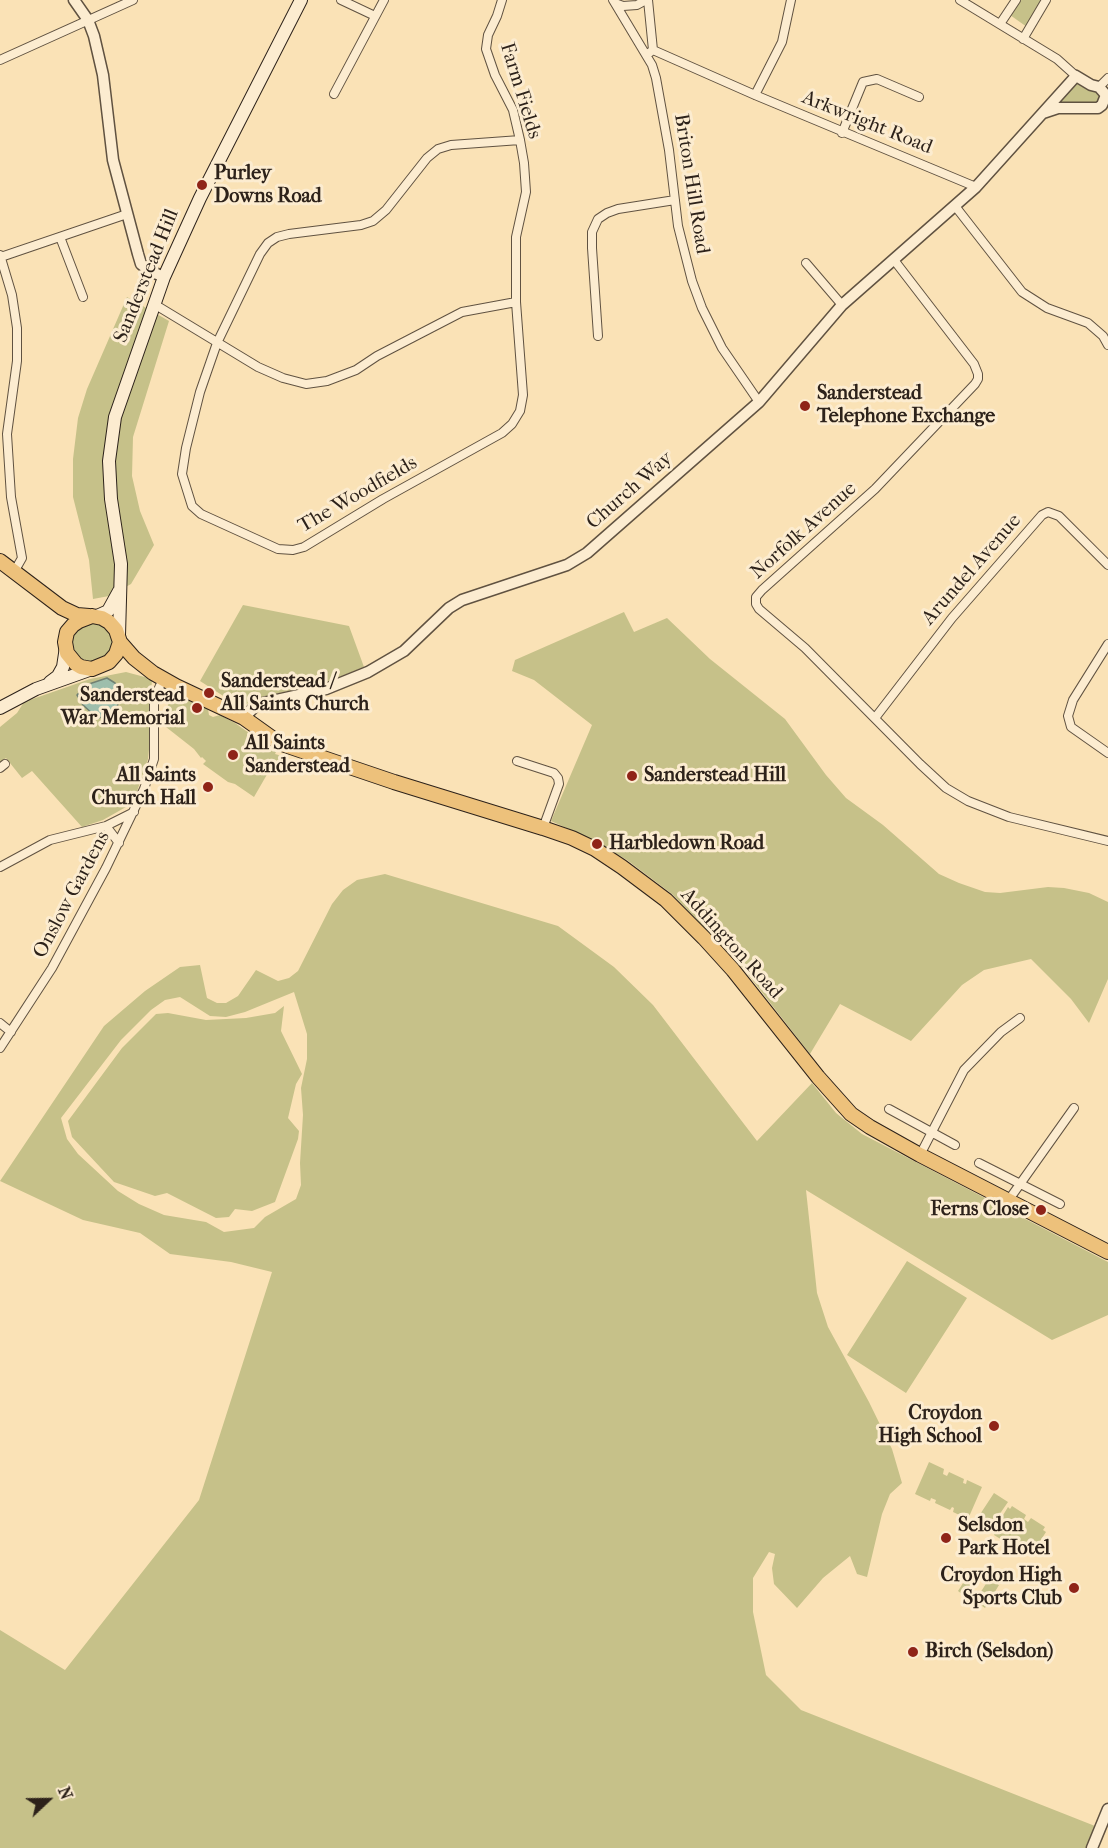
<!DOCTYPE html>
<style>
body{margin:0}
#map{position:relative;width:1108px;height:1848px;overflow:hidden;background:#fae2b6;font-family:"IM FELL French Canon",serif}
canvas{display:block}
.north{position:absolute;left:18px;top:1770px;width:60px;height:60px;-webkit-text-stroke:4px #fcecd0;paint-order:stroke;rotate:68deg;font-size:16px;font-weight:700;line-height:24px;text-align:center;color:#2d221a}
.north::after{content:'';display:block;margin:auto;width:21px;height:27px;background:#2d221a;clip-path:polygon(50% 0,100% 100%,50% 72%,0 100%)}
</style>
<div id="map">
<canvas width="1108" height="1848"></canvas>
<div class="north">N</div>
</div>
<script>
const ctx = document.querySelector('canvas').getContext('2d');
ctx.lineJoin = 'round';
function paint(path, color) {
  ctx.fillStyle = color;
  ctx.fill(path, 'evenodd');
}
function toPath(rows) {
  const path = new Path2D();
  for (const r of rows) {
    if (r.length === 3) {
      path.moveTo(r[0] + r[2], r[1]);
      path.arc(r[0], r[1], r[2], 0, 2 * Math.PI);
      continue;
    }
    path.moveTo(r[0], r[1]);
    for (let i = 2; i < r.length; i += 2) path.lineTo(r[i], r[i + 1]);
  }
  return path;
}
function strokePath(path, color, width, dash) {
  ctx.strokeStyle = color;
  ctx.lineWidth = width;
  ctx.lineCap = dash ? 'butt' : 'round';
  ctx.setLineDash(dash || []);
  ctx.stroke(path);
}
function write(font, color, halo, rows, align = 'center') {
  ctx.font = font + ' "IM FELL French Canon",serif';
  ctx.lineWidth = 6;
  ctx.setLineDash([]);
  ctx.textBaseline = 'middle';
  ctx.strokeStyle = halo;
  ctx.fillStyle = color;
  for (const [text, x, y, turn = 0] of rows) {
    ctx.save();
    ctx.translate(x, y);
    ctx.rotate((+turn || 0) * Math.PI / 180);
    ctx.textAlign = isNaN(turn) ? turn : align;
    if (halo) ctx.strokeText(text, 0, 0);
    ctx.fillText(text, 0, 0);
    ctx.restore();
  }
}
paint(toPath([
 [1020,0,1044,0,1027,27,1010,15],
 [1075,82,1084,88,1102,91,1100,103,1062,103,1061,98],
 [127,297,169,321,133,437,132,476,140,511,154,545,131,584,109,596,93,599,89,560,73,497,73,459,78,418,87,389],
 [243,605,349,626,364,667,324,683,253,699,242,708,200,681],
 [624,612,634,632,667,618,710,659,785,719,826,775,846,798,883,825,939,874,959,883,985,892,1000,893,1048,887,1064,888,1089,893,1108,902,1108,979,1089,1023,1071,999,1031,959,984,970,962,985,911,1041,840,1004,810,1054,739,963,672,894,627,860,595,841,551,821,592,725,534,680,512,671,515,660],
 [93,642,20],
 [126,672,152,679,149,724,150,740,148,759,133,803,103,820,82,827,32,771,22,778,6,758,0,763,0,727,17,713,24,702,90,679],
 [169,692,208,709,209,715,213,717,220,715,235,723,276,752,275,754,282,756,269,771,254,797,235,784,228,782,203,764,206,761,202,757,201,758,194,749,166,727],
 [385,874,558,926,614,967,653,1005,757,1141,812,1083,836,1113,862,1134,1108,1262,1108,1315,1052,1340,806,1190,817,1293,828,1327,869,1402,892,1449,902,1483,890,1494,882,1514,867,1577,857,1574,850,1556,823,1578,797,1608,774,1584,772,1568,775,1554,769,1552,753,1578,753,1612,766,1675,801,1710,1095,1826,1086,1848,0,1848,0,1630,65,1670,199,1500,272,1272,231,1262,170,1254,140,1233,83,1220,0,1181,104,1026,145,991,180,967,200,965,207,998,217,1003,226,1003,238,996,256,970,278,981,289,978,298,971,332,904,343,890,357,880],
 [294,992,307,1034,307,1059,301,1088,303,1115,300,1163,301,1185,296,1199,265,1217,254,1228,224,1232,206,1222,164,1215,139,1204,118,1191,78,1154,67,1139,61,1118,121,1040,151,1010,165,1000,180,997,210,1016,226,1017,245,1012],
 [284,1006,281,1031,302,1074,296,1084,288,1118,299,1131,298,1139,275,1202,252,1211,235,1209,229,1217,216,1218,167,1193,155,1196,114,1182,72,1137,68,1121,122,1048,156,1014,168,1013,206,1020,246,1018,275,1013],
 [907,1261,967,1298,906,1393,847,1355],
 [929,1462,944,1469,943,1474,947,1476,949,1472,964,1479,963,1483,966,1484,967,1480,982,1487,968,1519,953,1512,954,1508,952,1507,950,1510,935,1503,936,1500,931,1498,930,1501,915,1494],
 [994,1493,1008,1502,988,1531,975,1522],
 [1012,1506,1026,1515,1024,1519,1028,1522,1031,1518,1045,1527,1043,1530,1046,1532,1031,1555,1028,1553,1026,1556,1013,1547,1014,1544,1009,1541,1007,1543,994,1535,996,1531,994,1530,1008,1507,1010,1509],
 [972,1569,982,1575,967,1598,958,1591],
 [989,1579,999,1585,985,1608,975,1601]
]), '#c6c189');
const water = toPath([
 [107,678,115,683,117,688,119,699,117,708,112,716,97,718,83,705,77,695,86,685,107,678]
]);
paint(water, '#9ebeac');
strokePath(water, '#718072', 1.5);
const minor = toPath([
 [341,0,375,16],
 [502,0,497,16,488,35,486,49,495,75,513,110,520,140,524,163,526,192,516,237,516,302,523,395,520,411,512,424,502,433,383,499,304,547,293,550,278,549,201,514,192,506,182,474,186,448,200,392,217,343,260,254,268,243,277,237,289,234,361,225,373,221,386,210,427,158,438,149,451,145,520,140],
 [613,0,652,65,656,78,669,150,678,226,692,281,702,308,722,348,759,402],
 [648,0,653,50,649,53],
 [960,0,1057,59,1076,76],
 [615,3,623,6,637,5,646,0],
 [1000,24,1016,0],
 [1023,39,1046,0],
 [653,50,755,95,976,187],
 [0,60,133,0],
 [1099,87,1108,78],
 [334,94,384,0],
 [755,95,782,42,791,0],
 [842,133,863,82,877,79,919,97],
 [955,206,1022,292,1047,308,1088,323,1103,336,1108,345],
 [60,237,83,297],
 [0,255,12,295,17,328,17,361,7,434,11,497,22,558,14,572],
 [1,257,127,214],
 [894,260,974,364,978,374,978,379,975,384,875,489,762,590,756,597,756,604,759,609,805,648,920,764,946,788,968,801,1009,817,1108,841],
 [806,263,842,305],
 [154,304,258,367,283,378,306,384,327,381,356,370,377,356,462,312,516,302],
 [598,336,592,248,592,232,598,219,607,213,618,209,675,200],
 [1108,644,1073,700,1068,716,1071,727,1108,753],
 [875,718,952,618,1042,515,1048,512,1059,516,1108,565],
 [517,761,554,773,558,778,559,784,543,828],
 [0,768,5,764],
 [106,826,119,843],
 [0,867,50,840,106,826,134,812],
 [0,1023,11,1032],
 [0,1048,52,968,106,868,144,789,154,759,154,699,163,679],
 [889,1109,955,1145],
 [920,1155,964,1070,1001,1032,1020,1018],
 [979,1163,1060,1204],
 [1008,1201,1074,1108]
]);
const tertiary = toPath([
 [74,0,88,20,94,36,103,75,113,160,138,254,141,264,150,271,164,277],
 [244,718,255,706,263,703,326,689,368,672,404,651,449,608,462,600,567,565,587,553,759,402,842,305,976,187,1076,76,1091,85,1099,87,1106,95,1102,105,1098,108,1058,108,1043,113],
 [1092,1848,1108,1809]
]);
const secondary = toPath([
 [97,616,108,611,119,591],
 [119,635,121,564,111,499,109,461,115,417,164,277,200,198,301,0],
 [50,682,58,676,63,667,66,647],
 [0,708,36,689,92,669]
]);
const primary = toPath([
 [0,561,62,608,77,615,89,616],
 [92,616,102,618,109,622,116,630,120,642,116,654,109,662,92,669,81,667,76,664,67,653,65,642,67,632,73,625,79,621,92,616],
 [120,642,134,658,153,673,176,686,244,718,279,743,394,782,543,828,572,838,595,849,622,867,666,900,704,938,733,970,818,1077,851,1114,870,1127,920,1155,1108,1252]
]);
strokePath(minor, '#605241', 10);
strokePath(tertiary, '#605241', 13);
strokePath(secondary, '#2d221a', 14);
strokePath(primary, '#2d221a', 16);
strokePath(minor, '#fcecd0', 8);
strokePath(tertiary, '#fcecd0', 10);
strokePath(secondary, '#fcecd0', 12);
strokePath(primary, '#edc17b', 14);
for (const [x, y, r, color] of [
 [202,185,6,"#8f2418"],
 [805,406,6,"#8f2418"],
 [209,693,6,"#8f2418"],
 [197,708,6,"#8f2418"],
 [233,755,6,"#8f2418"],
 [632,776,6,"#8f2418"],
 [208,787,6,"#8f2418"],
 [597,844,6,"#8f2418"],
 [1041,1210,6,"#8f2418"],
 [994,1426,6,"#8f2418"],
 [946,1538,6,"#8f2418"],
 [1074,1588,6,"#8f2418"],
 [913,1652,6,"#8f2418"]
]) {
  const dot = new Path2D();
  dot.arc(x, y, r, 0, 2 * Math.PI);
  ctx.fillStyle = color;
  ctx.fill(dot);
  strokePath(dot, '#fcecd0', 2);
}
write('20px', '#2d221a', '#fcecd0', [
 ["Farm Fields",520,91,73],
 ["Arkwright Road",867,123,22],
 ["Briton Hill Road",691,184,81],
 ["Sanderstead Hill",147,276,-68],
 ["Church Way",630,491,-41],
 ["The Woodfields",358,495,-30],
 ["Norfolk Avenue",804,531,-42],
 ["Arundel Avenue",972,570,-49],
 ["Onslow Gardens",72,895,-62],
 ["Addington Road",731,944,48]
]);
write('bold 20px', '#2d221a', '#fcecd0', [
 ["Purley",214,174],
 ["Downs Road",214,197],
 ["Sanderstead",817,394],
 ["Telephone Exchange",817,417],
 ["Sanderstead /",221,682],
 ["All Saints Church",221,705],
 ["Sanderstead",185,696,"right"],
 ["War Memorial",185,719,"right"],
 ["All Saints",245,744],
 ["Sanderstead",245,767],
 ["All Saints",196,776,"right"],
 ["Church Hall",196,799,"right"],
 ["Sanderstead Hill",644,776],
 ["Harbledown Road",609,844],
 ["Ferns Close",1029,1210,"right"],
 ["Croydon",982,1414,"right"],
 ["High School",982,1437,"right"],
 ["Selsdon",958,1526],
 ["Park Hotel",958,1549],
 ["Croydon High",1062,1576,"right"],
 ["Sports Club",1062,1599,"right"],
 ["Birch (Selsdon)",925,1652]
], 'left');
</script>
